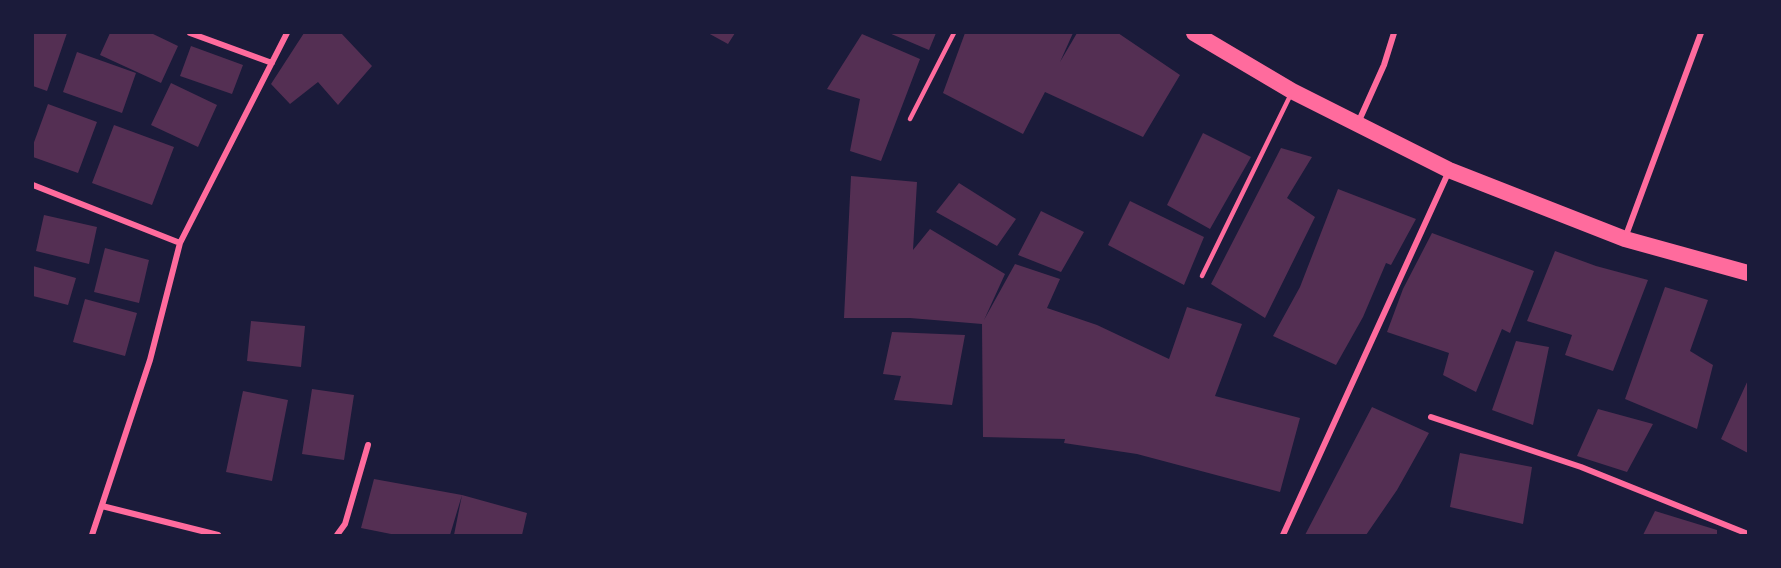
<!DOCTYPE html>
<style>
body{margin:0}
#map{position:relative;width:1781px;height:568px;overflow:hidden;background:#1b1b3a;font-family:Mulish,sans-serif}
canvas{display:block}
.frame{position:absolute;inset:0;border:34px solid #1b1b3a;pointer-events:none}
</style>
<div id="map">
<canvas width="1781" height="568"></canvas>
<div class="frame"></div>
</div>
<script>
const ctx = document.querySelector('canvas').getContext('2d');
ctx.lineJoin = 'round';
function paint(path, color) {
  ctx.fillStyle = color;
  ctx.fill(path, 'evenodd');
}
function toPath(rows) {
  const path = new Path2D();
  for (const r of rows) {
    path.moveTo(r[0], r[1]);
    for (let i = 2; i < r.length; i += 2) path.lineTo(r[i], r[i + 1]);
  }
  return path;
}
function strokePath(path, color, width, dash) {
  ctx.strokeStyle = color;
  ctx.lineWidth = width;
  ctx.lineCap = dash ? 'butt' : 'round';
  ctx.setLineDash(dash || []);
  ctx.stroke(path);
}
paint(toPath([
 [33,33,67,33,47,91,33,86],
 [110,33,151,33,178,46,161,83,100,55],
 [304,33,341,33,372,66,338,105,318,82,290,104,271,84],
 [708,33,735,33,728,44],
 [889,33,936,33,929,50],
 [965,33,1073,33,1060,62,1077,33,1118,33,1180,75,1143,137,1045,92,1023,134,943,93],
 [862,34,920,59,881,161,850,151,860,99,827,89],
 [191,46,243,65,232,94,180,76],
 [77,52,136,73,122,113,63,92],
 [171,83,217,105,198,147,151,125],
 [48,104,97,122,78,173,33,157,33,145],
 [114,125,174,147,152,205,92,183],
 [1203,133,1251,157,1210,229,1167,205],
 [1281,148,1312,157,1287,198,1315,217,1265,318,1211,284],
 [851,176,917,182,913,250,930,229,1005,274,984,320,1015,264,1060,279,1047,308,1097,325,1169,359,1187,307,1242,324,1215,396,1300,418,1280,492,1137,454,1064,443,1065,439,983,437,982,324,910,318,844,318],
 [959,183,1016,219,997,246,936,212],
 [1338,189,1416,219,1391,265,1386,263,1363,317,1336,365,1273,336,1300,287],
 [1130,201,1204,237,1184,285,1108,245],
 [1041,211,1084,232,1061,272,1018,255],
 [44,215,97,227,89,264,36,251],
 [1432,233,1534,271,1510,333,1502,329,1476,392,1443,375,1449,353,1387,332,1403,289],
 [105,248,149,260,139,303,94,292],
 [1555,251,1596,266,1648,280,1613,371,1565,355,1572,335,1527,321],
 [33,266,76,278,68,305,33,296],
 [1665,287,1708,300,1690,351,1713,365,1697,429,1625,399],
 [85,299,137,313,125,356,73,342],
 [251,321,305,326,301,367,247,361],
 [892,332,965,335,952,405,894,400,901,376,883,374],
 [1516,341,1549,347,1533,425,1492,410],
 [1748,380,1748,453,1721,439],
 [312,389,354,395,344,460,302,454],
 [243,391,288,400,272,481,226,472],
 [1372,407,1429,433,1397,490,1366,535,1305,535],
 [1598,409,1653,424,1627,472,1577,456],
 [1460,453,1532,467,1523,524,1450,507],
 [374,479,462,495,527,513,522,535,454,535,462,495,450,535,396,535,361,528],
 [1655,511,1717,530,1717,535,1643,535]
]), '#542f53');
strokePath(toPath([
 [910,119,954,33],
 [1202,276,1291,94]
]), '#ff6b9d', 4.5);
strokePath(toPath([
 [190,33,272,63],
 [1358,123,1384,65,1394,33],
 [33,185,180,243],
 [1625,238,1701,33],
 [1431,417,1581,467,1748,534],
 [102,506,218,535],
 [92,535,150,360,180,243,287,33],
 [337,535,345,524,368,445],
 [1283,535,1449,171]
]), '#ff6b9d', 6);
strokePath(toPath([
 [1194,33,1292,91,1449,170,1625,239,1748,273]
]), '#ff6b9d', 16);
</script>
